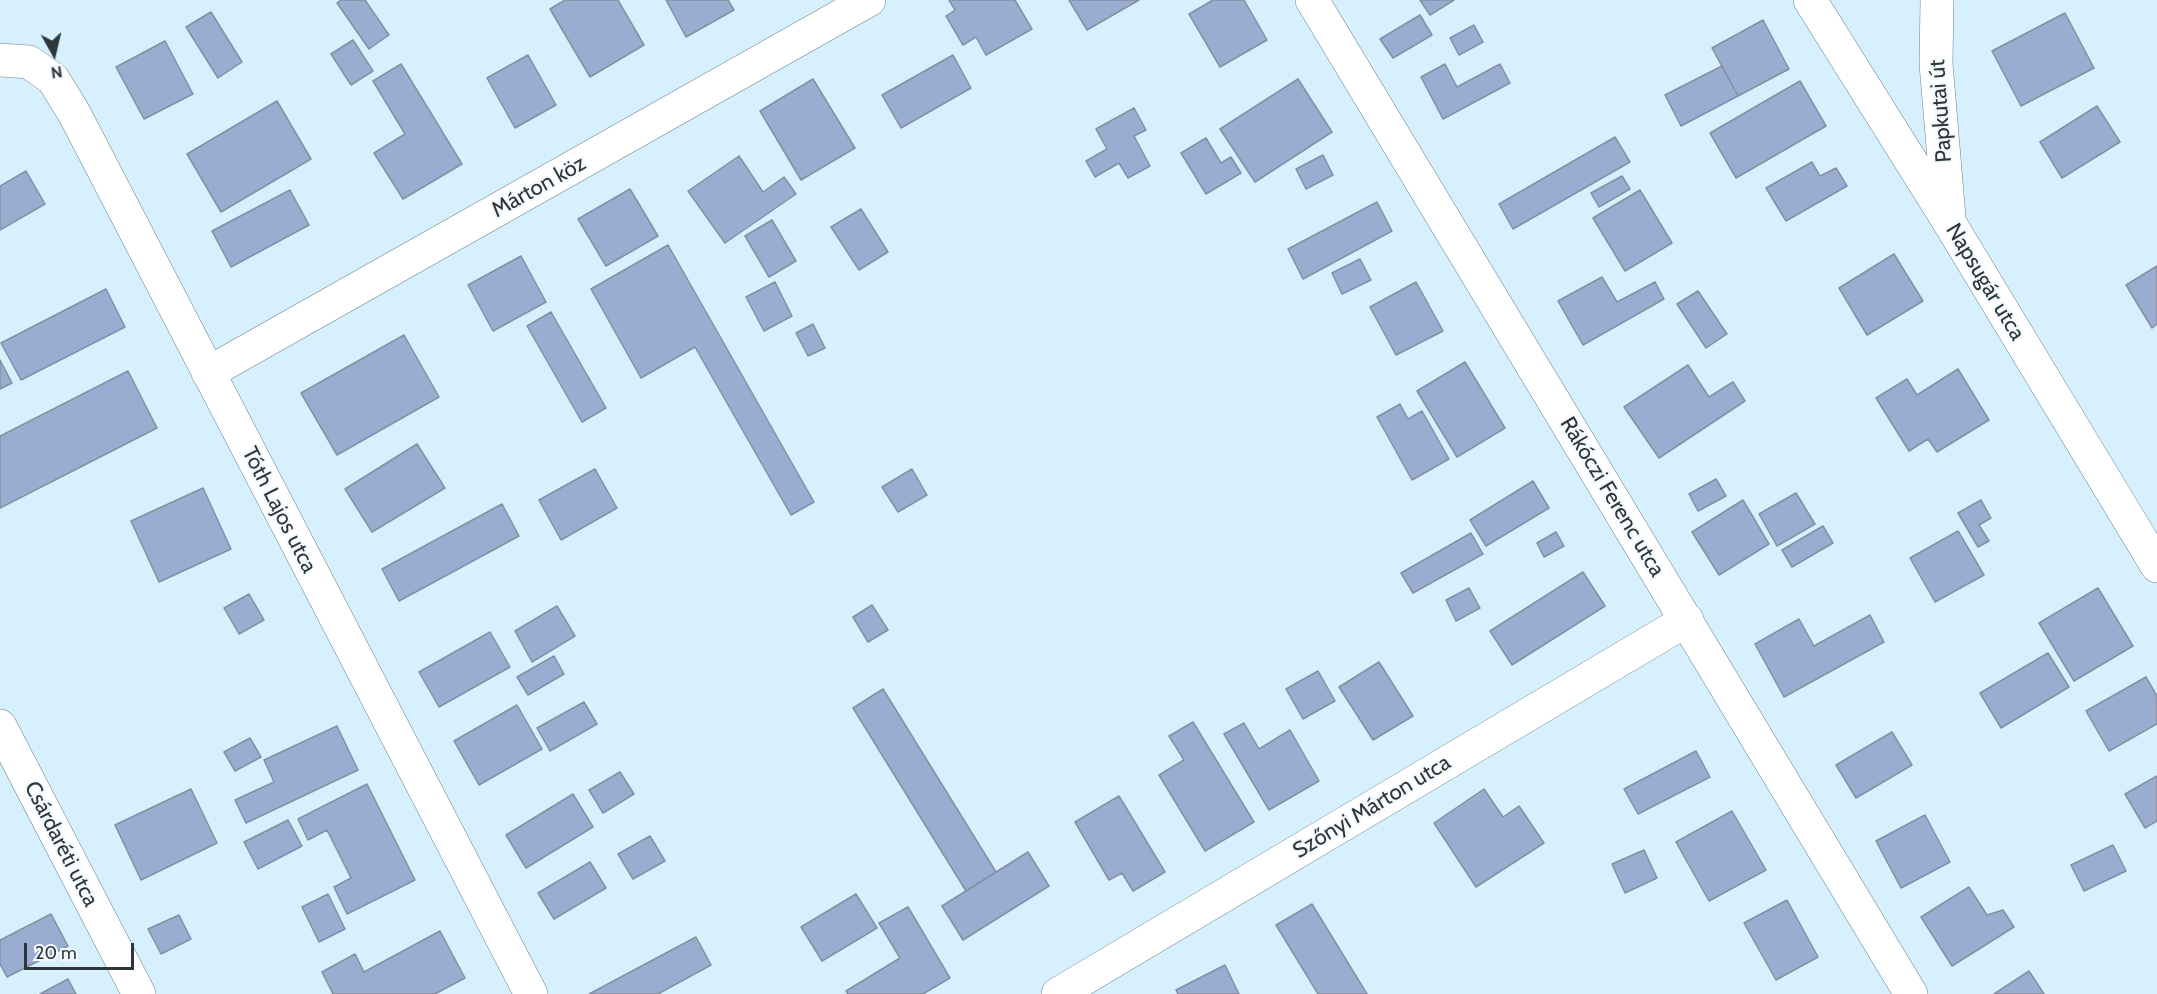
<!DOCTYPE html>
<meta charset="utf-8">
<style>
body{margin:0}
#map{position:relative;width:2157px;height:994px;overflow:hidden;background:#d6f0fd;font-family:Cabin,sans-serif}
canvas{display:block}
.north{position:absolute;left:24px;top:24px;width:60px;height:60px;-webkit-text-stroke:4px #f4f9fc;paint-order:stroke;rotate:172deg;font-size:16px;font-weight:700;line-height:24px;text-align:center;color:#2d363b}
.north::after{content:'';display:block;margin:auto;width:21px;height:27px;background:#2d363b;clip-path:polygon(50% 0,100% 100%,50% 72%,0 100%)}
.scale{position:absolute;left:24px;top:943px;width:110px;height:27px;box-sizing:border-box;border:3px solid #2d363b;border-top:0;padding-left:8px;font-size:18px;line-height:21px;white-space:nowrap;color:#2d363b;-webkit-text-stroke:4px #f4f9fc;paint-order:stroke}
</style>
<div id="map">
<canvas width="2157" height="994"></canvas>
<div class="north">N</div>
<div class="scale">20 m</div>
</div>
<script>
const ctx = document.querySelector('canvas').getContext('2d');
ctx.lineJoin = 'round';
function paint(path, color) {
  ctx.fillStyle = color;
  ctx.fill(path, 'evenodd');
}
function toPath(rows) {
  const path = new Path2D();
  for (const r of rows) {
    path.moveTo(r[0], r[1]);
    for (let i = 2; i < r.length; i += 2) path.lineTo(r[i], r[i + 1]);
  }
  return path;
}
function strokePath(path, color, width, dash) {
  ctx.strokeStyle = color;
  ctx.lineWidth = width;
  ctx.lineCap = dash ? 'butt' : 'round';
  ctx.setLineDash(dash || []);
  ctx.stroke(path);
}
function write(font, color, halo, rows, align = 'center') {
  ctx.font = font + ' Cabin,sans-serif';
  ctx.lineWidth = 4.5;
  ctx.setLineDash([]);
  ctx.textBaseline = 'middle';
  ctx.strokeStyle = halo;
  ctx.fillStyle = color;
  for (const [text, x, y, turn = 0] of rows) {
    ctx.save();
    ctx.translate(x, y);
    ctx.rotate((+turn || 0) * Math.PI / 180);
    ctx.textAlign = isNaN(turn) ? turn : align;
    if (halo) ctx.strokeText(text, 0, 0);
    ctx.fillText(text, 0, 0);
    ctx.restore();
  }
}
const building = toPath([
 [341,0,365,0,389,35,369,49,337,3,341,0],
 [565,0,618,0,644,45,590,77,550,9,565,0],
 [666,0,728,0,734,10,686,37,666,0],
 [949,0,1015,0,1032,29,986,55,976,37,963,45,946,16,955,10,949,0],
 [1069,0,1139,0,1087,30,1069,0],
 [1213,0,1244,0,1267,40,1220,67,1189,14,1213,0],
 [1420,0,1454,0,1430,15,1420,0],
 [211,12,242,62,218,78,186,27,211,12],
 [2065,13,2094,68,2021,106,1992,51,2065,13],
 [1420,15,1432,35,1393,58,1380,39,1420,15],
 [1763,20,1789,69,1738,96,1712,48,1763,20],
 [1474,25,1483,42,1459,55,1450,38,1474,25],
 [353,40,373,71,351,85,331,54,353,40],
 [165,41,193,94,144,119,116,67,165,41],
 [528,55,556,105,515,128,487,78,528,55],
 [953,55,971,88,901,128,882,95,953,55],
 [401,64,462,164,403,199,374,153,405,134,373,81,401,64],
 [1445,64,1457,87,1500,64,1510,83,1443,119,1421,77,1445,64],
 [1722,66,1738,96,1681,126,1665,95,1722,66],
 [813,79,855,148,801,180,760,111,813,79],
 [1298,79,1332,132,1255,182,1220,129,1298,79],
 [1800,81,1826,126,1736,178,1710,133,1800,81],
 [277,101,311,159,221,212,187,154,277,101],
 [2097,106,2120,142,2062,178,2040,142,2097,106],
 [1134,108,1146,130,1134,136,1150,166,1128,178,1119,163,1095,177,1086,161,1107,149,1096,129,1134,108],
 [1615,137,1630,162,1513,229,1499,204,1615,137],
 [1206,138,1221,163,1231,157,1241,173,1206,194,1181,153,1206,138],
 [1323,155,1333,175,1306,189,1296,169,1323,155],
 [739,156,763,192,784,177,796,194,725,243,688,191,739,156],
 [1812,162,1820,176,1836,168,1847,186,1786,221,1766,188,1812,162],
 [26,171,45,204,0,230,0,186,26,171],
 [1622,176,1630,189,1599,207,1591,193,1622,176],
 [630,189,658,236,606,266,578,219,630,189],
 [290,190,309,225,231,267,212,231,290,190],
 [1640,190,1672,243,1625,271,1593,218,1640,190],
 [1377,202,1392,231,1303,279,1288,249,1377,202],
 [861,209,888,252,859,270,831,227,861,209],
 [772,220,796,261,769,277,745,236,772,220],
 [668,245,814,502,791,515,695,347,641,378,591,289,668,245],
 [1894,254,1923,301,1867,335,1839,288,1894,254],
 [521,256,546,302,493,331,468,285,521,256],
 [1360,259,1371,280,1342,294,1332,273,1360,259],
 [2157,266,2157,324,2152,328,2126,285,2157,266],
 [1602,277,1617,302,1655,282,1664,299,1583,345,1558,301,1602,277],
 [775,282,792,316,764,331,746,297,775,282],
 [1416,282,1443,331,1396,355,1370,307,1416,282],
 [106,289,125,327,21,380,1,343,106,289],
 [1698,291,1727,334,1706,348,1677,304,1698,291],
 [551,312,606,408,582,422,527,326,551,312],
 [813,324,825,348,808,356,796,333,813,324],
 [404,335,439,397,337,455,301,393,404,335],
 [0,360,12,383,0,389,0,360],
 [1465,362,1505,428,1457,457,1417,391,1465,362],
 [1688,365,1709,397,1733,382,1745,401,1659,458,1624,407,1688,365],
 [1958,369,1989,420,1937,452,1928,439,1909,451,1876,398,1907,379,1917,395,1958,369],
 [128,371,157,428,0,508,0,436,128,371],
 [1400,404,1408,419,1422,411,1449,459,1412,480,1377,417,1400,404],
 [417,444,445,488,372,532,345,489,417,444],
 [595,469,617,508,561,540,539,500,595,469],
 [912,469,927,495,898,512,882,487,912,469],
 [1716,479,1726,496,1698,511,1689,494,1716,479],
 [1533,481,1549,508,1486,546,1470,520,1533,481],
 [203,488,231,549,159,582,131,521,203,488],
 [1796,493,1815,524,1777,546,1759,514,1796,493],
 [1743,500,1769,544,1719,575,1692,532,1743,500],
 [1981,500,1991,518,1979,525,1989,541,1978,547,1958,513,1981,500],
 [502,504,519,536,399,601,382,569,502,504],
 [1823,526,1833,543,1792,567,1782,550,1823,526],
 [1958,531,1984,575,1935,602,1910,558,1958,531],
 [1556,532,1564,546,1544,557,1537,543,1556,532],
 [1471,533,1483,554,1413,593,1401,573,1471,533],
 [1583,572,1605,606,1512,665,1490,631,1583,572],
 [1469,588,1480,608,1456,621,1446,600,1469,588],
 [2098,588,2133,646,2074,681,2039,623,2098,588],
 [249,594,264,620,239,634,224,608,249,594],
 [872,605,888,630,868,642,853,617,872,605],
 [557,606,575,636,532,662,515,631,557,606],
 [1870,615,1884,642,1784,697,1755,644,1799,619,1814,646,1870,615],
 [490,632,510,667,439,707,419,672,490,632],
 [2048,653,2069,687,2001,728,1980,693,2048,653],
 [554,656,564,674,528,695,517,677,554,656],
 [1379,662,1413,716,1373,740,1339,687,1379,662],
 [1318,671,1335,701,1303,719,1286,689,1318,671],
 [2146,677,2157,696,2157,724,2109,751,2086,711,2146,677],
 [883,689,996,872,966,891,853,708,883,689],
 [584,702,597,724,550,751,537,728,584,702],
 [517,705,542,749,479,785,454,741,517,705],
 [1193,722,1254,822,1205,851,1159,775,1184,760,1169,736,1193,722],
 [1244,723,1259,749,1290,730,1319,781,1269,810,1224,734,1244,723],
 [337,726,358,770,246,823,235,800,274,782,264,760,337,726],
 [1892,732,1912,765,1856,798,1836,765,1892,732],
 [250,738,261,757,235,771,224,752,250,738],
 [1696,751,1710,777,1638,814,1624,789,1696,751],
 [620,772,634,794,603,813,589,790,620,772],
 [2157,776,2157,821,2145,828,2125,794,2157,776],
 [367,784,415,880,347,914,334,887,351,878,327,830,308,840,298,819,367,784],
 [191,789,217,843,141,880,115,825,191,789],
 [1484,789,1503,817,1519,806,1544,843,1476,887,1434,823,1484,789],
 [573,794,593,827,526,868,506,835,573,794],
 [1119,796,1165,872,1133,891,1122,873,1109,880,1075,822,1119,796],
 [1732,811,1766,870,1709,901,1676,842,1732,811],
 [1925,815,1950,862,1901,888,1876,841,1925,815],
 [288,820,302,846,258,869,244,842,288,820],
 [650,836,665,861,633,879,618,854,650,836],
 [2113,845,2126,871,2084,891,2071,865,2113,845],
 [1644,850,1657,878,1625,893,1612,864,1644,850],
 [1028,852,1049,886,963,940,942,906,1028,852],
 [590,862,606,888,554,919,538,893,590,862],
 [1969,887,1987,915,2003,910,2014,927,1952,966,1921,917,1969,887],
 [328,894,345,929,319,942,302,907,328,894],
 [856,894,877,928,822,961,801,927,856,894],
 [1787,900,1818,957,1776,980,1744,923,1787,900],
 [1312,904,1367,994,1318,994,1276,925,1312,904],
 [908,907,950,978,923,994,848,994,846,991,900,958,879,923,908,907],
 [51,914,68,946,7,977,0,964,0,940,51,914],
 [179,915,191,939,161,954,148,929,179,915],
 [440,931,465,978,435,994,333,994,322,972,355,954,364,972,440,931],
 [696,937,711,965,658,994,589,994,696,937],
 [1225,965,1239,994,1178,994,1176,990,1225,965],
 [2029,971,2044,994,1994,994,2029,971],
 [68,979,76,994,40,994,68,979]
]);
paint(building, '#99add1');
strokePath(building, '#848fa3', 1.5);
const minor = toPath([
 [1312,0,1911,994],
 [1810,0,1949,222,2157,566],
 [1937,0,1936,64,1949,217],
 [0,60,29,62,53,79,74,113,531,994],
 [208,373,869,0],
 [0,726,139,994],
 [1058,994,1687,620]
]);
strokePath(minor, '#69808c', 34);
strokePath(minor, '#fff', 33);
write('22px', '#2d363b', '#f4f9fc', [
 ["Papkutai út",1941,111,-94],
 ["Márton köz",539,187,-29],
 ["Napsugár utca",1985,282,59],
 ["Rákóczi Ferenc utca",1612,497,59],
 ["Tóth Lajos utca",279,510,63],
 ["Szőnyi Márton utca",1372,807,-31],
 ["Csárdaréti utca",61,844,63]
]);
</script>
